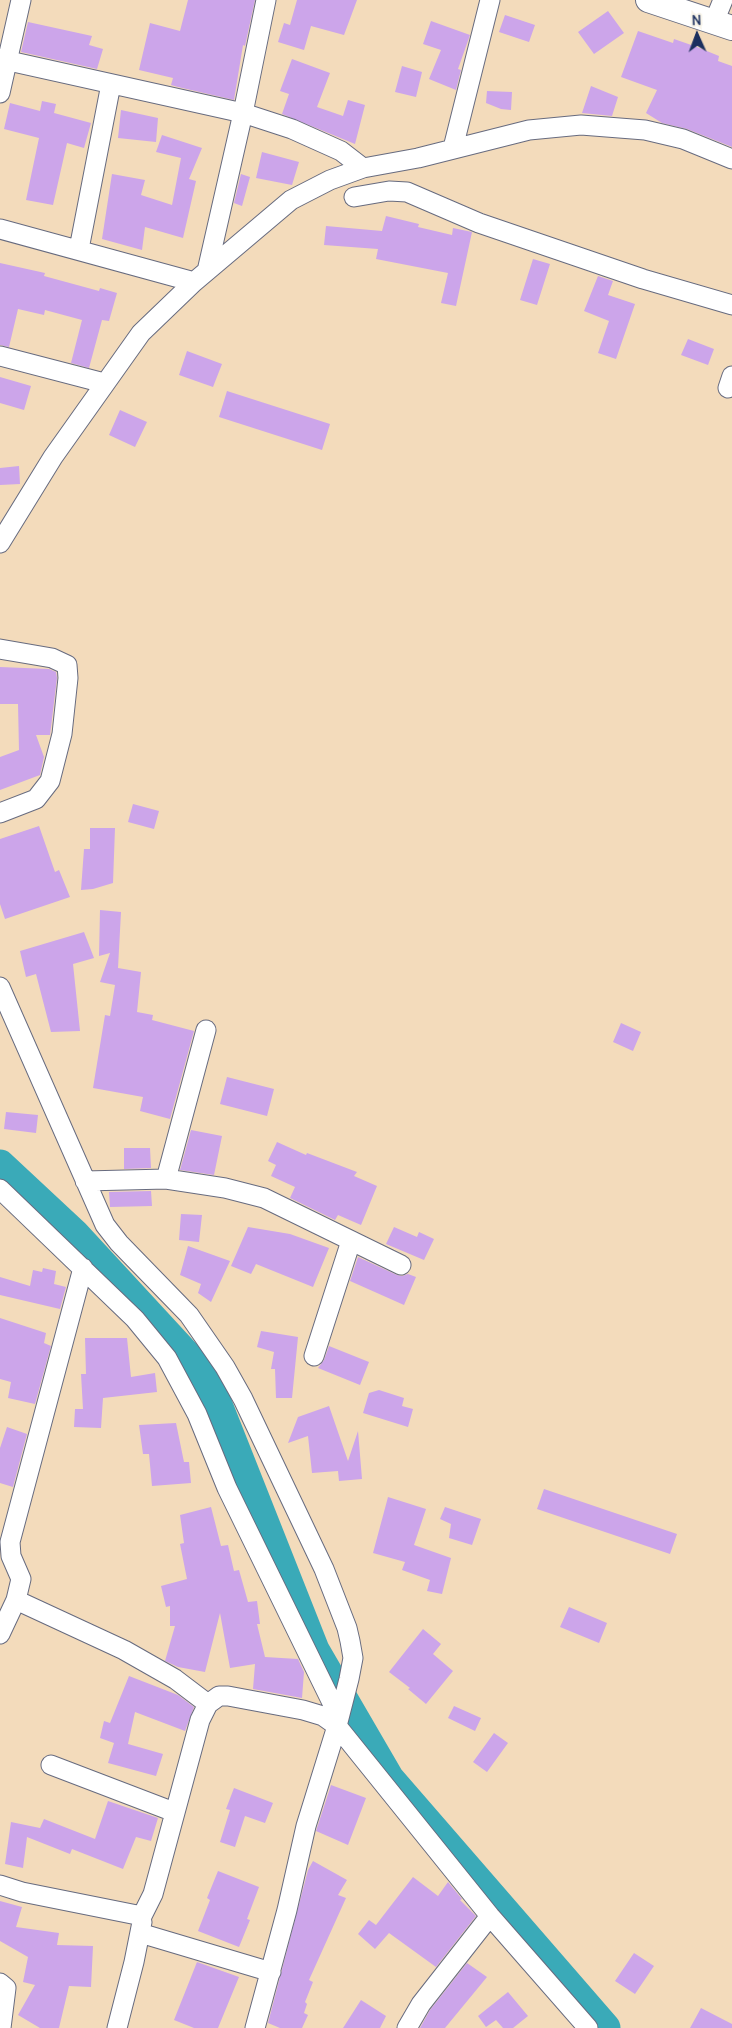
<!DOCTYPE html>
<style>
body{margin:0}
#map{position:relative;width:732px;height:2028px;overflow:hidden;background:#f3dbbb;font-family:Delius,sans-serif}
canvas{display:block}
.north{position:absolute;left:672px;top:10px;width:50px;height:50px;-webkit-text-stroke:4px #f7f3e8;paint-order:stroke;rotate:358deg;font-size:14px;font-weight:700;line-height:20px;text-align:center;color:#1b2f5e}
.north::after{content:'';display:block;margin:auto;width:18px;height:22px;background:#1b2f5e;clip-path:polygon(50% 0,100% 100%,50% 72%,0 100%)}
</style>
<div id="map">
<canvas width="732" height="2028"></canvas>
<div class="north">N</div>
</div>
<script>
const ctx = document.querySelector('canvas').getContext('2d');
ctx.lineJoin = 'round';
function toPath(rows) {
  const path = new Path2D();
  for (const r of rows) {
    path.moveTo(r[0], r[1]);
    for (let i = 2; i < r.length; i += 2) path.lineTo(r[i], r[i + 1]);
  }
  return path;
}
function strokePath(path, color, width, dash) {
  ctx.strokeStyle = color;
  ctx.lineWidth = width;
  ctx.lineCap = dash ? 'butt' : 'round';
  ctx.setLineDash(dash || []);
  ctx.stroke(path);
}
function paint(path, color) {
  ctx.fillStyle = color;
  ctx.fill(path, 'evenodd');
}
strokePath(toPath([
 [0,1165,74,1234,206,1377,314,1650,389,1779,605,2028]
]), '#3aaab8', 31);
paint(toPath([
 [188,0,255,0,245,46,243,45,234,100,178,87,171,85,173,78,139,70,150,23,180,31],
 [297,0,357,0,344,35,311,26,304,50,278,42,284,23,290,25],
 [608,11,624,33,594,54,578,32],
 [505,15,535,25,529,42,499,32],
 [431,21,470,35,458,69,461,70,456,90,429,79,441,50,423,44],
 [28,22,92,36,89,45,103,49,97,69,21,52],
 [638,31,673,43,674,39,697,47,719,56,718,61,732,66,732,147,687,129,662,123,646,113,657,90,621,77],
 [292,59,330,73,317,107,343,116,348,100,365,105,355,144,282,114,289,94,280,91],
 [402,66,422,72,416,97,395,92],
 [591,86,618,97,612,116,582,113],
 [487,91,512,92,511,110,501,109,486,103],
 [42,101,56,104,54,113,91,123,84,148,67,143,53,205,26,200,39,138,4,129,10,103,40,111],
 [121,110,158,118,156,142,118,138],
 [162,135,202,148,189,179,196,181,183,238,145,227,142,250,102,239,112,174,145,180,141,195,172,205,181,158,156,152],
 [262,152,299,162,292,185,256,178],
 [241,174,250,177,242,206,234,203],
 [386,216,419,224,418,227,452,235,453,228,472,232,456,306,441,303,448,273,376,259,378,249,324,245,326,226,382,231],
 [533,259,550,264,537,305,520,300],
 [0,263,45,273,44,276,99,291,100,288,117,293,109,321,102,320,89,368,71,363,82,320,45,310,44,315,18,309,9,347,0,345],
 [598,276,613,281,608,295,635,304,616,359,598,353,609,321,584,311],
 [688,339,714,349,708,365,681,355],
 [187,351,222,364,213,387,179,375],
 [0,377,31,386,24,410,0,403],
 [227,391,330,424,322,450,219,417],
 [120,410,147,422,135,447,109,435],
 [19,466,20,484,0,485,0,468],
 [0,667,49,669,56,672,57,678,50,735,36,735,44,757,40,775,0,790,0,757,19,750,18,704,0,704],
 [133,804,159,811,154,829,128,822],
 [39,826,55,872,59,870,70,897,5,919,0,904,0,839],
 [90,828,115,828,113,883,93,889,81,890,84,849,90,849],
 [100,910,121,912,118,968,141,972,137,1012,153,1015,152,1020,194,1031,170,1119,140,1111,143,1097,93,1088,105,1015,110,1016,115,985,100,982,110,953,99,956],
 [84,932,94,958,73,964,80,1031,51,1032,36,974,26,977,20,951],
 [621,1023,641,1032,633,1051,613,1042],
 [227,1077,274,1089,267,1116,220,1104],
 [6,1112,38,1115,36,1133,4,1129],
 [191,1130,222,1136,214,1175,180,1170],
 [277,1142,306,1155,307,1153,357,1172,354,1176,377,1186,361,1225,338,1215,335,1220,290,1198,295,1187,271,1176,276,1165,268,1161],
 [124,1148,150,1148,151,1168,124,1169],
 [151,1191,152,1206,110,1207,109,1192],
 [181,1214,202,1215,199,1242,179,1240],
 [248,1227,290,1234,329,1248,313,1287,256,1264,251,1274,231,1266],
 [394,1227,417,1237,419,1232,434,1239,424,1260,386,1244],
 [188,1246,230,1261,211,1302,198,1293,201,1284,180,1275],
 [358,1257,397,1275,402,1276,408,1274,416,1277,404,1305,350,1281],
 [43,1268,56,1271,54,1284,66,1287,60,1309,0,1295,0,1277,30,1286,33,1270,42,1272],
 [0,1318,46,1333,44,1343,51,1346,35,1404,8,1398,11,1382,0,1379],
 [261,1331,298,1337,292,1398,276,1398,275,1369,271,1369,274,1352,257,1347],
 [85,1338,127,1338,131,1377,155,1373,157,1392,103,1398,101,1428,74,1427,75,1409,83,1409,81,1374,86,1374],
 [329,1346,369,1362,360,1385,318,1368,324,1360],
 [379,1390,404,1398,402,1406,413,1409,408,1427,363,1413,369,1393],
 [329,1406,348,1461,358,1431,362,1479,339,1481,338,1471,312,1473,308,1436,288,1443,298,1417],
 [176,1423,184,1462,189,1462,191,1483,152,1486,149,1454,143,1454,139,1425],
 [7,1427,27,1434,13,1487,0,1483,0,1448],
 [544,1489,677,1534,670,1554,537,1509],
 [388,1497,426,1509,414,1545,451,1558,442,1594,427,1591,430,1580,402,1570,405,1562,373,1553],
 [211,1507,221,1546,228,1545,234,1571,239,1570,248,1602,257,1601,260,1624,257,1624,265,1657,298,1659,304,1672,302,1698,253,1689,255,1664,230,1668,220,1613,205,1672,178,1667,165,1661,175,1626,170,1626,170,1606,166,1607,161,1586,187,1579,180,1544,184,1543,180,1515],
 [445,1507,481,1519,472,1545,449,1538,451,1524,440,1519],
 [569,1607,607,1623,599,1643,560,1627],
 [423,1629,441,1644,433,1654,453,1671,426,1704,408,1689,410,1688,389,1672],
 [129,1676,178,1695,194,1707,185,1731,135,1712,128,1744,163,1754,156,1776,108,1763,114,1743,100,1738,104,1721,110,1723],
 [454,1706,481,1718,475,1731,448,1718],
 [494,1733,508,1743,487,1772,473,1762],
 [331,1785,366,1798,348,1845,316,1831],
 [234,1788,273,1803,265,1823,245,1816,235,1847,220,1842,230,1810,226,1809],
 [108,1801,158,1818,151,1841,136,1837,123,1869,72,1849,70,1854,27,1837,23,1868,5,1864,11,1822,40,1828,44,1819,95,1839],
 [313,1861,347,1880,338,1895,346,1898,309,1980,313,1982,305,2002,307,2004,304,2013,308,2015,302,2028,280,2028,268,2023,308,1870],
 [218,1871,259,1887,247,1919,250,1920,239,1947,198,1931,210,1900,207,1898],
 [413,1877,438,1896,448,1882,462,1899,460,1900,476,1916,436,1967,389,1933,375,1949,358,1934,369,1920,376,1925],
 [0,1901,22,1907,16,1927,59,1933,57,1945,93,1946,91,1987,69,1986,59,2028,40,2028,18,2015,35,1985,23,1982,28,1957,0,1941],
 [634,1953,654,1966,635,1994,615,1981],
 [197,1962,239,1977,218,2028,194,2028,174,2020],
 [467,1963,487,1977,445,2028,420,2028,430,2010],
 [508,1992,528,2016,513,2028,503,2028,496,2020,486,2027,478,2016],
 [361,2000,386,2016,380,2028,343,2028],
 [701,2008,732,2024,732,2028,690,2028]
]), '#cca5ea');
const minor = toPath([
 [714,22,723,0],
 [0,59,243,113,292,129,341,151,363,168],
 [0,93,21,0],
 [453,148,490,0],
 [354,197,389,191,407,192,479,223,643,279,732,305],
 [0,229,194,282],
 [79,249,111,84],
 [207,271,243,113,266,0],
 [0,356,104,383],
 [728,388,732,376],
 [0,543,53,457,141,333,194,282,291,200,330,180,363,168,418,158,529,130,581,125,645,130,683,139,732,159],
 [0,649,52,658,67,665,68,678,62,734,50,781,36,799,0,813],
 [0,987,105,1225,119,1243,189,1315,225,1367,243,1399,324,1569,347,1628,350,1641,353,1658,349,1679,337,1726,306,1826,287,1910,255,2028],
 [166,1179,206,1030],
 [85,1181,166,1179,225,1188,264,1198,401,1265],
 [0,1189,135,1319,167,1358,197,1414,227,1488,339,1717],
 [314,1356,351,1241],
 [16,1600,124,1650,175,1679,208,1704],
 [0,1634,16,1600,21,1579,11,1556,10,1542,83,1268],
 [51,1765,174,1812],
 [0,1885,22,1892,142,1916,153,1894,200,1720,208,1704,219,1696,228,1696,303,1710,323,1716,337,1726,490,1916,588,2028],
 [140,1933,271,1972],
 [0,1983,6,1988,1,2028],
 [117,2028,134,1962,142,1922],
 [407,2028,421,2004,490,1916]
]);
const major = toPath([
 [648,0,732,28]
]);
strokePath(minor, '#676b7f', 21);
strokePath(major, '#676b7f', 26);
strokePath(minor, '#fff', 19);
strokePath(major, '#fff', 24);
</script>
